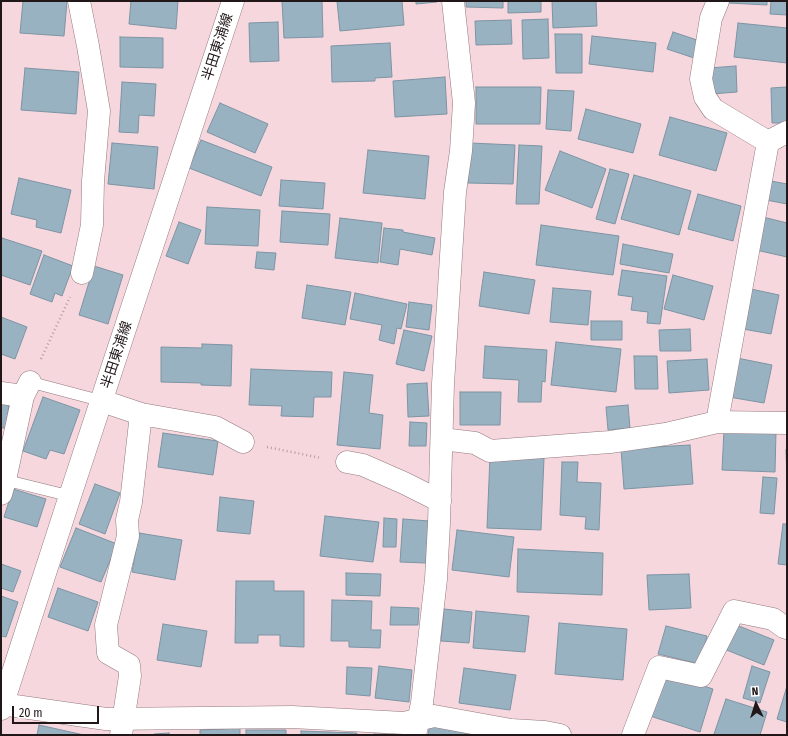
<!DOCTYPE html>
<meta charset="utf-8">
<style>
body{margin:0}
#map{position:relative;width:788px;height:736px;overflow:hidden;background:#f6d7de;font-family:"Fira Sans Condensed",sans-serif}
canvas{display:block}
.frame{position:absolute;inset:0;border:2px solid #211719;pointer-events:none}
.north{position:absolute;left:736px;top:684px;width:40px;height:40px;-webkit-text-stroke:3px #fff;paint-order:stroke;rotate:356deg;font-size:11px;font-weight:700;line-height:16px;text-align:center;color:#211719}
.north::after{content:'';display:block;margin:auto;width:14px;height:18px;background:#211719;clip-path:polygon(50% 0,100% 100%,50% 72%,0 100%)}
.scale{position:absolute;left:12px;top:706px;width:87px;height:18px;box-sizing:border-box;border:2px solid #211719;border-top:0;padding-left:5px;font-size:12px;line-height:14px;white-space:nowrap;color:#211719;-webkit-text-stroke:3px #fff;paint-order:stroke}
</style>
<div id="map">
<canvas width="788" height="736"></canvas>
<div class="frame"></div>
<div class="north">N</div>
<div class="scale">20 m</div>
</div>
<script>
const ctx = document.querySelector('canvas').getContext('2d');
ctx.lineJoin = 'round';
function paint(path, color) {
  ctx.fillStyle = color;
  ctx.fill(path, 'evenodd');
}
function toPath(rows) {
  const path = new Path2D();
  for (const r of rows) {
    path.moveTo(r[0], r[1]);
    for (let i = 2; i < r.length; i += 2) path.lineTo(r[i], r[i + 1]);
  }
  return path;
}
function strokePath(path, color, width, dash) {
  ctx.strokeStyle = color;
  ctx.lineWidth = width;
  ctx.lineCap = dash ? 'butt' : 'round';
  ctx.setLineDash(dash || []);
  ctx.stroke(path);
}
function write(font, color, halo, rows, align = 'center') {
  ctx.font = font + ' "Fira Sans Condensed","Noto Sans JP",sans-serif';
  ctx.lineWidth = 3;
  ctx.setLineDash([]);
  ctx.textBaseline = 'middle';
  ctx.strokeStyle = halo;
  ctx.fillStyle = color;
  for (const [text, x, y, turn = 0] of rows) {
    ctx.save();
    ctx.translate(x, y);
    ctx.rotate((+turn || 0) * Math.PI / 180);
    ctx.textAlign = isNaN(turn) ? turn : align;
    if (halo) ctx.strokeText(text, 0, 0);
    ctx.fillText(text, 0, 0);
    ctx.restore();
  }
}
const building = toPath([
 [23,1,67,1,64,36,20,33,23,1],
 [131,1,178,1,176,29,129,24,131,1],
 [282,1,322,1,323,37,284,38,282,1],
 [337,1,402,1,404,25,340,31,337,1],
 [416,1,437,1,437,2,416,4,416,1],
 [466,1,503,1,503,8,466,7,466,1],
 [508,1,541,1,541,12,508,13,508,1],
 [552,1,596,1,597,26,553,28,552,1],
 [728,1,767,1,767,5,728,3,728,1],
 [771,1,787,1,787,15,770,14,771,1],
 [548,19,549,58,523,59,522,20,548,19],
 [511,20,512,44,476,45,475,21,511,20],
 [278,22,279,61,250,62,249,23,278,22],
 [738,23,787,28,787,63,734,57,738,23],
 [673,32,700,41,694,58,667,49,673,32],
 [555,34,582,34,582,73,556,73,555,34],
 [592,36,656,43,653,72,589,64,592,36],
 [120,37,163,38,163,68,120,67,120,37],
 [390,43,392,77,375,78,375,81,332,82,331,46,390,43],
 [736,66,737,92,711,94,709,68,736,66],
 [25,68,79,72,76,114,21,110,25,68],
 [445,77,447,114,395,117,393,81,445,77],
 [122,82,156,84,154,116,139,115,138,133,119,132,122,82],
 [476,87,541,87,540,124,476,124,476,87],
 [787,87,787,123,772,123,771,88,787,87],
 [548,90,574,91,571,131,546,129,548,90],
 [220,103,268,124,255,153,207,132,220,103],
 [586,109,641,124,633,153,578,139,586,109],
 [670,117,727,133,716,171,659,155,670,117],
 [201,140,272,167,261,196,189,168,201,140],
 [112,143,158,147,154,189,108,184,112,143],
 [470,143,515,145,513,184,468,183,470,143],
 [519,145,542,146,539,204,516,204,519,145],
 [368,150,429,156,425,199,363,193,368,150],
 [560,151,606,169,592,208,545,190,560,151],
 [610,169,629,174,615,224,596,219,610,169],
 [634,175,691,191,679,235,621,219,634,175],
 [19,178,71,190,61,233,36,227,37,220,11,214,19,178],
 [281,180,325,183,323,209,279,206,281,180],
 [771,181,787,184,787,204,766,200,771,181],
 [698,194,741,206,733,241,688,229,698,194],
 [207,207,260,210,258,246,205,244,207,207],
 [282,211,330,214,328,245,280,242,282,211],
 [763,217,787,223,787,257,756,250,763,217],
 [340,218,382,223,378,263,335,258,340,218],
 [179,222,201,230,188,264,166,256,179,222],
 [541,225,619,236,613,275,536,265,541,225],
 [384,228,403,230,403,232,435,238,432,255,400,249,398,265,380,262,384,228],
 [2,238,42,251,30,285,1,275,1,240,2,238],
 [623,244,673,254,669,273,620,264,623,244],
 [257,252,276,253,274,270,255,268,257,252],
 [44,255,73,266,62,296,55,293,52,302,30,294,44,255],
 [94,266,123,275,108,324,79,315,94,266],
 [622,270,667,276,660,324,647,323,648,312,631,310,633,297,618,295,622,270],
 [484,272,535,280,529,314,479,306,484,272],
 [673,275,713,286,704,320,664,309,673,275],
 [307,285,351,292,345,325,302,318,307,285],
 [553,288,591,291,588,325,550,322,553,288],
 [751,289,779,295,771,334,743,329,751,289],
 [355,293,407,304,401,329,397,328,394,344,379,340,382,325,350,319,355,293],
 [409,302,432,305,429,330,406,327,409,302],
 [1,317,27,327,15,359,1,354,1,317],
 [591,321,622,321,622,340,591,340,591,321],
 [690,329,691,351,660,351,659,330,690,329],
 [404,330,432,336,424,371,396,364,404,330],
 [556,342,621,349,616,392,551,385,556,342],
 [202,344,232,345,231,386,201,385,201,383,161,382,161,347,202,348,202,344],
 [485,346,547,350,545,382,542,381,541,402,518,402,519,380,483,378,485,346],
 [634,356,657,356,658,389,635,389,634,356],
 [737,358,772,365,764,403,729,397,737,358],
 [707,359,709,390,669,393,667,361,707,359],
 [251,369,332,372,331,397,314,397,313,417,281,416,282,406,249,405,251,369],
 [344,372,373,375,369,413,383,415,380,449,337,445,344,372],
 [427,383,429,416,408,417,407,384,427,383],
 [460,392,501,392,500,425,460,425,460,392],
 [1,395,10,396,6,428,1,428,1,395],
 [43,397,80,410,64,454,50,450,46,459,23,451,43,397],
 [628,405,630,428,608,430,606,407,628,405],
 [410,422,427,423,426,446,409,446,410,422],
 [724,430,776,431,775,472,722,470,724,430],
 [163,433,218,441,213,475,158,467,163,433],
 [690,445,693,484,624,489,621,449,690,445],
 [786,450,787,450,787,481,786,450],
 [490,456,544,458,541,530,487,528,490,456],
 [562,462,578,462,577,482,601,483,599,530,585,529,586,517,560,515,562,462],
 [763,477,777,478,774,514,760,513,763,477],
 [95,484,120,493,105,534,79,524,95,484],
 [13,489,46,499,37,527,4,517,13,489],
 [220,497,254,501,250,534,217,531,220,497],
 [325,516,379,522,373,562,320,556,325,516],
 [384,518,397,519,396,547,383,547,384,518],
 [403,519,429,521,426,563,400,562,403,519],
 [783,524,787,524,787,565,778,564,783,524],
 [76,528,117,544,101,582,60,567,76,528],
 [457,530,514,537,509,577,452,570,457,530],
 [139,533,182,540,175,580,132,572,139,533],
 [518,549,603,553,602,595,517,592,518,549],
 [1,564,21,571,13,592,1,588,1,564],
 [346,573,381,574,380,596,346,595,346,573],
 [689,574,691,608,649,610,647,575,689,574],
 [236,581,274,581,274,591,304,591,304,647,280,646,280,635,258,635,258,643,235,643,236,581],
 [58,588,98,602,88,631,48,617,58,588],
 [1,596,18,602,6,637,1,636,1,596],
 [332,600,372,601,371,630,381,630,380,648,349,647,349,641,331,641,332,600],
 [391,607,419,608,418,625,390,625,391,607],
 [444,609,472,612,469,643,441,641,444,609],
 [476,611,529,616,525,652,473,648,476,611],
 [559,623,627,629,623,680,555,674,559,623],
 [163,624,207,631,201,667,157,660,163,624],
 [734,624,774,640,764,665,724,649,734,624],
 [666,626,707,636,700,664,658,654,666,626],
 [379,666,412,670,409,702,375,698,379,666],
 [752,666,770,672,760,703,743,698,752,666],
 [347,667,372,668,370,696,346,694,347,667],
 [464,668,516,675,510,710,459,703,464,668],
 [664,673,713,689,700,732,650,716,664,673],
 [787,686,787,722,777,719,787,686],
 [726,699,767,712,760,735,717,735,714,734,726,699],
 [430,724,472,733,471,735,428,735,430,724],
 [39,725,84,735,37,735,39,725],
 [240,728,240,735,200,735,200,730,240,728],
 [246,730,286,730,286,735,246,735,246,730],
 [301,731,357,733,357,735,301,735,301,731],
 [169,733,169,735,154,735,154,734,169,733],
 [374,734,387,734,387,735,374,735,374,734]
]);
paint(building, '#99b2c1');
strokePath(building, '#7c94a3', 1);
const service = toPath([
 [30,382,102,401],
 [5,480,70,496]
]);
const minor = toPath([
 [79,1,88,46,99,111,93,181,92,225,82,273],
 [718,1,711,18,701,79,705,97,713,109,768,142],
 [1,393,23,396],
 [102,401,141,414,215,427,243,442],
 [717,422,768,142,783,134,787,132],
 [442,439,475,443,490,451,610,442,666,434,717,422,787,423],
 [347,462,363,465,404,483,440,501],
 [1,494,5,480,23,396,30,382],
 [1,704,106,719,292,717,404,723,434,716,511,730,545,732,560,735],
 [121,735,130,676,129,665,108,653,106,625,128,536,127,520,131,502,141,414],
 [633,735,659,667,701,676,734,611,773,619,784,627,787,628]
]);
const tertiary = toPath([
 [415,735,422,703,436,579,439,523,443,384,455,192,461,151,464,103,453,1]
]);
const secondary = toPath([
 [1,709,70,496,233,1]
]);
strokePath(service, '#93787e', 12);
strokePath(minor, '#93787e', 23);
strokePath(tertiary, '#93787e', 23);
strokePath(secondary, '#93787e', 23);
strokePath(toPath([
 [41,359,70,297],
 [267,447,321,458]
]), '#b59da2', 2.5, [1, 3]);
strokePath(service, '#fff', 11);
strokePath(minor, '#fff', 22);
strokePath(tertiary, '#fff', 22);
strokePath(secondary, '#fff', 22);
write('14px', '#211719', '#fff', [
 ["半田東浦線",218,47,-72],
 ["半田東浦線",117,355,-72]
]);
</script>
